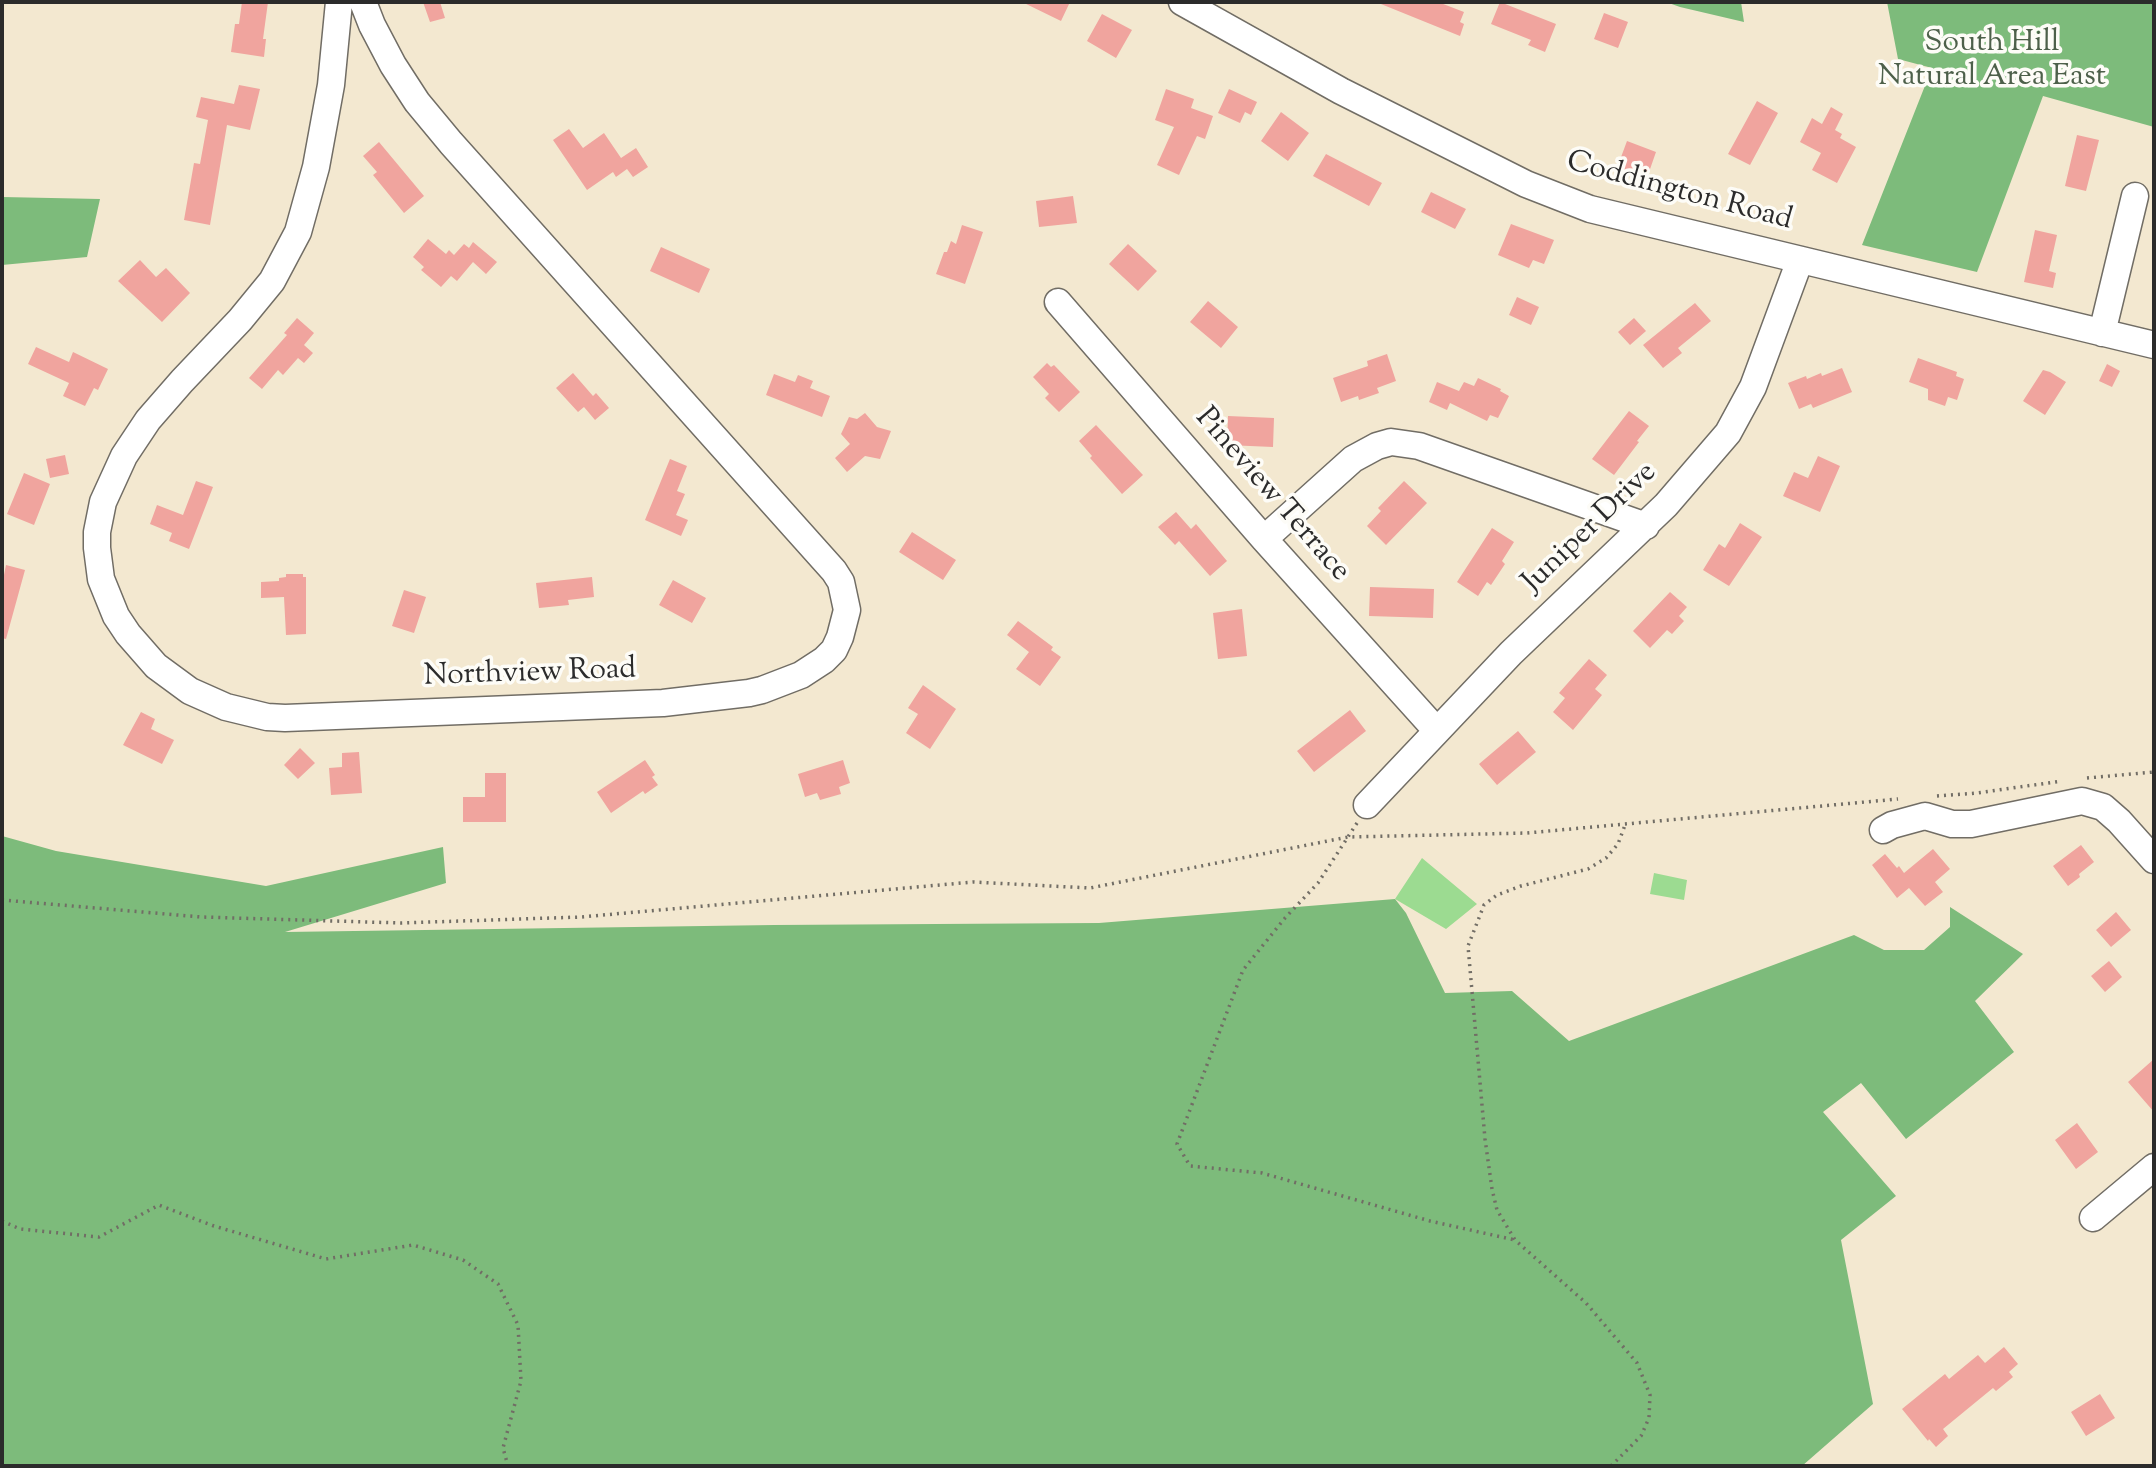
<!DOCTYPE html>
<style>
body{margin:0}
#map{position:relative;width:2156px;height:1468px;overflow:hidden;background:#f3e8d0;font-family:"Sorts Mill Goudy",serif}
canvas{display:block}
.frame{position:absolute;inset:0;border:4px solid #2b2b2b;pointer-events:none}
</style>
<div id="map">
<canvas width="2156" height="1468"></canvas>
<div class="frame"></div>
</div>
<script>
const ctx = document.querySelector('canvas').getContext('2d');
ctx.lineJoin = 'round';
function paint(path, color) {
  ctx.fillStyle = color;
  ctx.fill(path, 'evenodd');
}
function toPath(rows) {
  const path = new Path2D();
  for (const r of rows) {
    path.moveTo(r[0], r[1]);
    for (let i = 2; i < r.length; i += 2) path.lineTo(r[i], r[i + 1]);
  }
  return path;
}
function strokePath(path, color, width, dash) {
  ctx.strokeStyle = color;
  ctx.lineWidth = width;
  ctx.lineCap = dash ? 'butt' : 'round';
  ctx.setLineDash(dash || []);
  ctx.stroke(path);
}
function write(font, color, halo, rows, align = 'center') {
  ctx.font = font + ' "Sorts Mill Goudy",serif';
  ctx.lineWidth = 7;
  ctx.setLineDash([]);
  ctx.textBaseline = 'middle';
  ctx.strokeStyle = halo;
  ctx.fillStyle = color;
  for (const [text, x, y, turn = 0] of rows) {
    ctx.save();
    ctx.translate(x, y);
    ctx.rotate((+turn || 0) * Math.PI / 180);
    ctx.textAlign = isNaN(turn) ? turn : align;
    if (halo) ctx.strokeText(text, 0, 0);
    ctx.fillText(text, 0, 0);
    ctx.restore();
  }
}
paint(toPath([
 [1422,858,1477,904,1446,929,1395,899],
 [1654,873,1687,880,1684,900,1650,894]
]), '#9cdb91');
paint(toPath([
 [1666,2,1741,2,1744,22,1680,7],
 [1887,2,2154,2,2154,127,2043,96,1977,272,1862,245,1932,68,1898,59],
 [2,197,100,199,87,257,2,265],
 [2,836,56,851,266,886,443,847,446,883,285,932,774,925,1099,923,1395,899,1406,913,1445,993,1512,991,1569,1041,1854,935,1884,950,1924,950,1950,927,1950,907,2023,954,1975,1001,2014,1052,1906,1139,1861,1083,1823,1112,1896,1196,1841,1240,1873,1404,1802,1466,2,1466]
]), '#7dbb7b');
paint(toPath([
 [242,2,268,2,263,39,266,39,264,57,231,52,235,24,239,24],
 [423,2,440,2,445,18,430,22],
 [1022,2,1070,2,1061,21],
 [1376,2,1438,2,1464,12,1460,22,1464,24,1460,36],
 [1500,2,1556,24,1545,52,1528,45,1531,40,1491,24],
 [1604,13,1628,22,1618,48,1594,39],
 [1102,14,1132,30,1116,58,1087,41],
 [239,85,260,89,250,130,227,125,210,225,184,220,194,163,200,164,208,120,196,117,201,97,234,104],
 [1166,89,1194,99,1191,108,1213,116,1205,139,1197,136,1179,175,1157,165,1174,127,1155,120],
 [1229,89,1257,102,1251,115,1245,112,1240,123,1218,113],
 [1757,101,1778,113,1750,165,1728,154],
 [1831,107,1843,114,1835,130,1842,134,1840,138,1856,147,1837,183,1812,170,1821,153,1800,142,1812,118,1822,124],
 [1281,112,1309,133,1288,161,1261,141],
 [569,129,583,148,604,133,621,158,636,148,648,167,633,177,627,169,616,177,613,172,587,190,553,140],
 [2077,135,2099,140,2086,191,2065,186],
 [1627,141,1656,152,1649,172,1637,167,1634,174,1617,168],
 [379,142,424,196,404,213,373,175,377,172,363,156],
 [1326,154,1382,183,1369,206,1313,176],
 [1431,192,1466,209,1455,229,1421,212],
 [1073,196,1077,223,1039,227,1036,201],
 [1511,224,1554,240,1544,264,1533,260,1529,268,1498,255],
 [962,225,983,232,965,284,936,274,944,252,947,252,951,241,956,244],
 [2035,230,2057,235,2049,271,2056,273,2053,288,2024,282],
 [428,239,446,254,449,250,454,255,464,244,469,248,473,242,497,262,486,274,473,262,457,281,451,276,441,287,421,270,424,267,413,257],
 [1128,244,1157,271,1138,291,1109,264],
 [661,247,710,269,699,293,650,271],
 [140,260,156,277,166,268,190,293,162,322,118,281],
 [1517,297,1539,307,1531,325,1509,315],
 [1208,301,1238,327,1221,348,1190,322],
 [1695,303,1711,321,1678,348,1682,353,1663,368,1643,345],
 [297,318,314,333,304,345,313,353,304,363,298,358,283,375,278,370,262,389,249,378,287,335,284,333],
 [1634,318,1646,331,1630,345,1618,332],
 [36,347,69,362,73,352,108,369,98,390,94,388,85,406,63,396,69,383,28,364],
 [1387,354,1396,381,1377,388,1379,393,1359,400,1358,396,1341,402,1333,378,1368,366,1367,361],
 [1918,358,1957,372,1956,376,1964,379,1957,400,1948,397,1945,406,1928,400,1928,389,1909,382],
 [1047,363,1051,367,1054,365,1080,392,1059,412,1045,398,1049,394,1033,377],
 [2107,364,2120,371,2112,387,2099,381],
 [1842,368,1852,392,1813,408,1811,404,1799,409,1788,383,1806,376,1807,379,1821,373,1822,376],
 [2043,370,2050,372,2066,382,2045,415,2023,401],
 [573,373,593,396,596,393,609,408,595,420,584,407,578,412,556,388],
 [774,374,795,382,798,375,813,381,810,388,830,396,822,417,766,395],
 [1478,378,1501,389,1500,391,1509,396,1498,418,1490,415,1487,421,1450,403,1447,410,1429,402,1437,382,1459,391,1464,382,1474,386],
 [1629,411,1649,426,1637,441,1639,442,1614,475,1592,459],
 [865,413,877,427,891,431,880,459,865,456,847,472,835,458,850,444,841,434,849,417,857,419],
 [1228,416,1274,418,1273,447,1227,445],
 [1096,425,1143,475,1122,494,1090,458,1092,456,1079,441],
 [65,455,69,474,50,478,46,459],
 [1818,456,1840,466,1820,512,1783,496,1794,472,1808,478],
 [670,459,687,466,677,491,685,494,676,515,688,520,681,536,645,520],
 [24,473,50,484,34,525,7,514],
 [196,481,213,487,189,549,169,541,172,533,150,524,157,505,183,515],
 [1404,481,1427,503,1386,545,1367,526,1381,511,1378,508],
 [1176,512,1191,529,1196,524,1227,561,1210,576,1179,541,1175,545,1158,527],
 [1740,523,1762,537,1729,586,1703,570,1719,544,1725,548],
 [1492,528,1514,542,1502,561,1505,564,1491,585,1487,582,1478,596,1457,582],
 [912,532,956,560,943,580,899,552],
 [6,565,25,570,6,639,2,638,2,574,4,575],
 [286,574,303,574,303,577,306,577,306,634,286,635,284,597,261,598,261,582,279,581,279,578,286,577],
 [592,577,594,597,568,600,569,605,539,608,536,583],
 [673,580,706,598,692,623,659,605],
 [1370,587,1434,589,1433,618,1369,616],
 [404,590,426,597,414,633,392,626],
 [1670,592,1687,607,1679,616,1684,621,1672,634,1667,630,1650,648,1633,631],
 [1242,609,1247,656,1218,659,1213,613],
 [1018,621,1053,647,1051,650,1061,657,1040,686,1016,669,1029,652,1007,635],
 [1589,659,1607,675,1595,689,1602,695,1573,730,1553,712,1565,698,1559,693],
 [923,685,956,709,930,749,906,733,918,714,908,708],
 [1350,710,1366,731,1314,772,1297,751],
 [141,712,155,719,151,729,174,740,162,764,123,745],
 [1518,731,1536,752,1497,785,1479,764],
 [300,748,315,763,298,779,284,765],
 [359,752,362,793,331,795,329,768,342,767,342,753],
 [645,760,655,775,652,777,658,785,645,794,643,791,611,813,597,792],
 [843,760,850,783,839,787,841,794,820,800,817,793,805,797,798,774],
 [485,773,506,773,506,822,463,822,463,797,485,797],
 [2081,845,2094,862,2079,874,2080,877,2068,886,2053,866],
 [1933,849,1950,869,1935,882,1943,892,1925,906,1909,888,1897,898,1872,865,1885,854,1897,868,1899,866,1904,873],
 [2116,912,2131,930,2111,947,2096,930],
 [2109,961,2122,977,2105,992,2091,976],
 [2154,1059,2154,1112,2128,1082],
 [2077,1123,2098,1152,2076,1169,2055,1140],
 [2004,1347,2018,1364,2009,1372,2013,1377,1996,1391,1993,1388,1943,1429,1948,1436,1936,1447,1929,1439,1928,1441,1902,1409,1945,1374,1949,1379,1978,1355,1985,1363],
 [2100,1394,2115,1418,2086,1436,2071,1412]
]), '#f0a49e');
const minor = toPath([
 [339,2,331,85,316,167,298,232,272,281,240,320,182,381,148,420,124,456,103,502,97,532,97,548,101,579,116,616,128,634,156,666,190,691,226,707,267,717,285,718,663,703,749,693,762,690,801,675,824,660,834,650,840,637,847,610,841,582,834,571,451,143,417,102,393,65,372,25,363,2],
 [1182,2,1341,91,1526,184,1590,209,2154,345],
 [1058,302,1264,539,1437,731],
 [2102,333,2135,196],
 [1264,539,1353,459,1377,446,1391,442,1419,446,1646,526],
 [1367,805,1511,653,1666,505,1728,433,1753,387,1800,260],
 [1883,830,1892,825,1925,816,1952,824,1971,824,2082,801,2103,807,2119,821,2154,860],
 [2093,1218,2154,1167]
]);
strokePath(minor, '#716d65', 29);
strokePath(toPath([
 [2087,778,2154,772],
 [1937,796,1977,793,2062,781],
 [1357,823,1318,883,1285,918,1243,970,1177,1144,1190,1166,1262,1173,1430,1221,1515,1240],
 [2,900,201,917,401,923,581,917,973,882,1090,888,1348,837,1527,833,1898,799],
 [2,1221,20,1229,99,1237,159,1205,214,1226,326,1259,413,1245,463,1260,498,1284,518,1325,521,1381,503,1448,508,1466],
 [1611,1466,1641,1436,1649,1418,1650,1395,1637,1363,1586,1303,1515,1240,1497,1210,1492,1189,1485,1139,1468,946,1484,905,1497,895,1521,886,1588,869,1606,858,1618,844,1625,825]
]), '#716d65', 3.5, [2, 5]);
strokePath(minor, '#fff', 26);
write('30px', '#4d604a', '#fdfcf7', [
 ["South Hill",1992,45],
 ["Natural Area East",1992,79]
]);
write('30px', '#2b2b2b', '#fdfcf7', [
 ["Coddington Road",1679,193,15],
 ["Pineview Terrace",1271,496,49],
 ["Juniper Drive",1591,529,-44],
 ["Northview Road",530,675,-2]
]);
</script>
